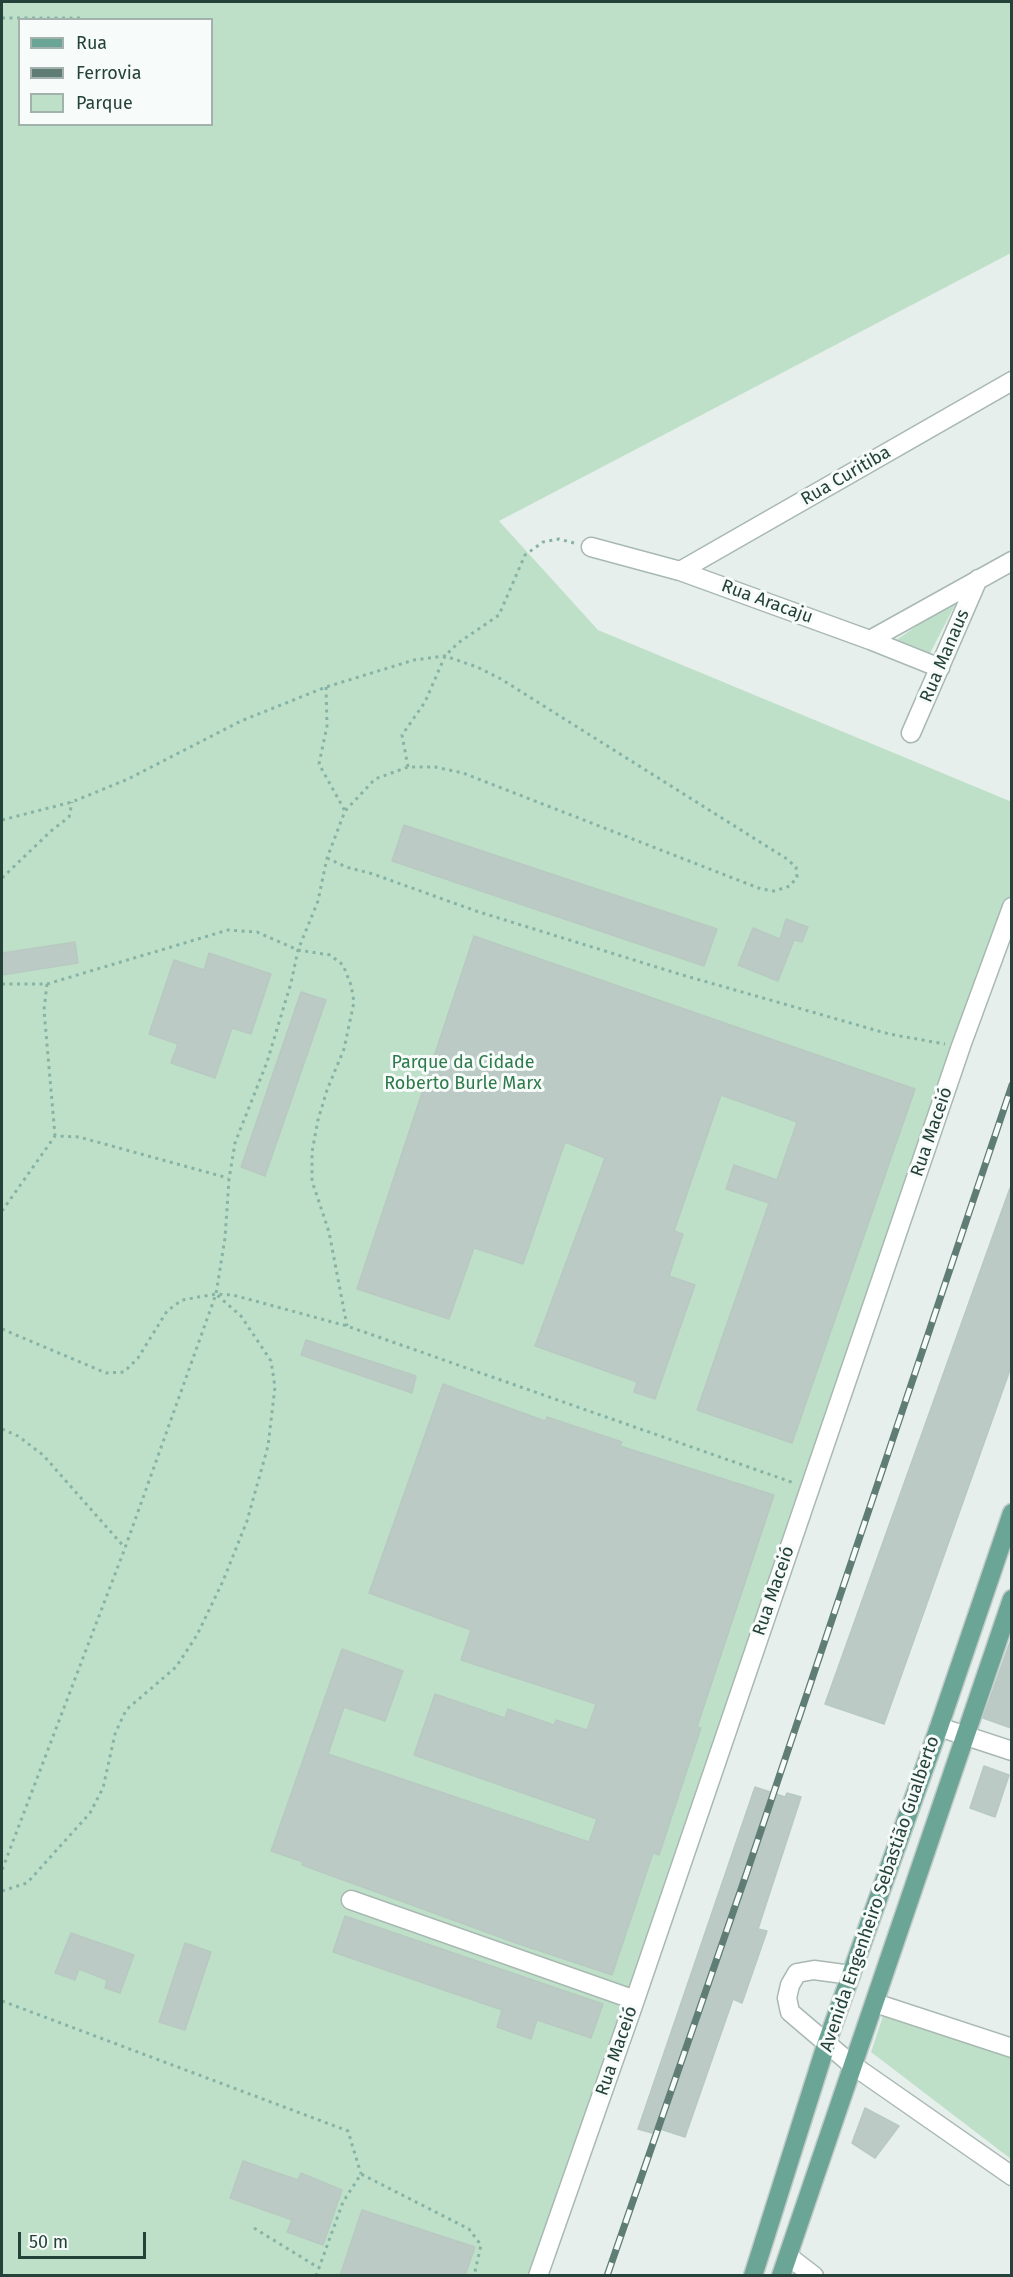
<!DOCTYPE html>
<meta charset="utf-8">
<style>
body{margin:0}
#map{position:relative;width:1013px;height:2277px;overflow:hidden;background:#e6efeb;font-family:"Fira Sans",sans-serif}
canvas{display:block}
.frame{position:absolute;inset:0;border:3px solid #24423a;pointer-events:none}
.legend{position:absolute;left:18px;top:18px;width:195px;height:108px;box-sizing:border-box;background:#f7fbf9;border:2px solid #a3b1ad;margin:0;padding:8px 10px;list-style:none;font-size:18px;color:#24423a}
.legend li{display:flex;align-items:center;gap:12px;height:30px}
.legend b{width:30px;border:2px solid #a3b1ad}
.scale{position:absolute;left:18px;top:2232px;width:128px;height:27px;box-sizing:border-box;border:3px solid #24423a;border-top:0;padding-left:8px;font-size:18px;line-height:21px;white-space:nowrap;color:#24423a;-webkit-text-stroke:4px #f7fbf9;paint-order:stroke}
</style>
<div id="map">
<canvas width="1013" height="2277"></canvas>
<div class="frame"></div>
<ul class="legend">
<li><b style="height:8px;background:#6aa596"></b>Rua</li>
<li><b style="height:8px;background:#5f7d75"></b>Ferrovia</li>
<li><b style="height:16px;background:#bfe0c8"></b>Parque</li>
</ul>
<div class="scale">50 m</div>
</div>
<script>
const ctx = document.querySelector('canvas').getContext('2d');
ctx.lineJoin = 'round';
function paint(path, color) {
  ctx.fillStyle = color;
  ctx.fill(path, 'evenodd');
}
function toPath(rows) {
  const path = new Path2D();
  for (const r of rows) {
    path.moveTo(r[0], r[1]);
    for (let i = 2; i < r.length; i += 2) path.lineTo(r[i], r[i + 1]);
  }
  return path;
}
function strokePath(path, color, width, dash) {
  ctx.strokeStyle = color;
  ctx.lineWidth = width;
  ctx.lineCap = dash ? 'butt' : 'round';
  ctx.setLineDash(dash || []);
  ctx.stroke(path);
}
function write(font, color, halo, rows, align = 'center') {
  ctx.font = font + ' "Fira Sans",sans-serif';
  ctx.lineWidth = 6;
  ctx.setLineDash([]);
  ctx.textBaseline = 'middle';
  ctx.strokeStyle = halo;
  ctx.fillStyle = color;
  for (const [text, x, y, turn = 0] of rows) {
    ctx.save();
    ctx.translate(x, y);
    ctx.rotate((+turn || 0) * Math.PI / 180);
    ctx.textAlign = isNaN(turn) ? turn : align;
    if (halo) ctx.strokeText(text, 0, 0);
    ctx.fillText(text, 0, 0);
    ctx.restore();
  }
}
paint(toPath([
 [2,2,1011,2,1011,253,499,521,598,630,1012,802,1011,899,533,2275,2,2276],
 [20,20,212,20,212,124,20,124],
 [959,597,927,659,889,645],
 [884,2013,1011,2053,1011,2159,871,2052]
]), '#bfe0c8');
const building = toPath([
 [404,825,717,929,704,966,392,861,404,825],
 [786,919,808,927,802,942,794,940,778,981,738,965,753,928,780,939,786,919],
 [474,936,915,1089,792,1443,697,1410,769,1203,726,1189,734,1165,777,1180,797,1122,721,1095,674,1231,683,1234,669,1276,695,1285,655,1399,634,1392,637,1382,535,1346,605,1158,565,1142,523,1264,474,1248,449,1319,357,1289,474,936],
 [75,942,78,963,2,975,2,953,75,942],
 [209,953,271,974,251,1034,232,1028,215,1078,171,1063,178,1044,149,1034,174,960,204,970,209,953],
 [301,992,326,1000,265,1176,241,1167,301,992],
 [1010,1188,1011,1188,1011,1367,884,1724,825,1704,1010,1188],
 [306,1340,416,1376,412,1393,301,1355,306,1340],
 [443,1384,545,1421,547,1417,622,1442,620,1446,774,1495,697,1727,701,1728,659,1855,653,1853,612,1975,516,1943,302,1865,303,1862,271,1851,342,1649,403,1671,385,1721,344,1707,328,1754,589,1842,597,1819,414,1755,435,1694,505,1718,508,1709,554,1725,556,1720,587,1730,596,1704,461,1660,471,1630,369,1593,443,1384],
 [1010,1642,1011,1642,1011,1728,983,1718,1010,1642],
 [984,1766,1009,1775,995,1817,970,1808,984,1766],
 [755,1787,785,1797,787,1793,801,1797,758,1929,767,1931,742,2003,733,1999,685,2137,654,2127,652,2133,638,2129,755,1787],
 [345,1916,603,2004,591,2038,537,2020,531,2039,497,2027,502,2010,333,1952,345,1916],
 [71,1933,134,1955,120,1993,105,1988,107,1980,79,1969,75,1980,55,1973,71,1933],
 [185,1943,211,1952,185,2030,159,2022,185,1943],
 [865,2108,899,2126,875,2158,852,2143,865,2108],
 [243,2161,298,2180,301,2173,342,2190,323,2245,287,2232,292,2220,230,2198,243,2161],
 [362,2210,475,2247,465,2276,340,2276,362,2210]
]);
paint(building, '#bbcac4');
strokePath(building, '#b8c9c2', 1.5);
const minor = toPath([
 [591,547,680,571,870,640,940,668],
 [680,571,1012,381],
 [870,640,1012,561],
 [911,733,978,579],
 [939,1727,1012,1751],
 [351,1900,635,2000],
 [851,1975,814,1970,797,1973,790,1985,787,1998,790,2012,851,2064,1012,2176],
 [875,2003,1012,2048],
 [788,2256,814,2276],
 [538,2276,635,2000,961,1046,1012,907]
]);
const major = toPath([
 [753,2276,826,2045,939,1727,1012,1513],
 [781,2276,1012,1599]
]);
strokePath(minor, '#a8b8b2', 21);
strokePath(major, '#c2cac8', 21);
strokePath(toPath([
 [2,18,80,18],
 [326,687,327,726,319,764,345,811],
 [408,767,402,735,425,702,445,656,458,643,499,615,525,555,543,542,559,539,574,543],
 [2,820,72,802,128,779,241,721,326,687,414,660,445,656,477,667,501,679,787,859,796,867,797,877,790,886,774,891,761,889,463,773,435,767,408,767,375,779,345,811,327,858,318,901,298,950,291,983,267,1062,235,1143,229,1179,225,1238,216,1294,125,1548,2,1870],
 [327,858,346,867,373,874,476,911,679,974,889,1034,945,1044],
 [2,878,51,831,69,817,72,802],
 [2,984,47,984,228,930,257,932,298,950,330,955,343,965,351,985,354,1002,344,1049,327,1090,318,1120,312,1152,312,1181,329,1232,347,1326],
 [47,984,44,1010,55,1136],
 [2,1211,55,1136,79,1137,228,1178],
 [2,1329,106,1373,124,1372,138,1358,167,1311,182,1300,216,1294,233,1295,347,1326,794,1483],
 [2,1429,18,1436,43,1455,125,1548],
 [2,1891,27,1883,90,1813,103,1788,115,1734,126,1710,176,1667,197,1635,223,1581,247,1521,268,1446,275,1387,271,1361,241,1316,217,1295],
 [2,2001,348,2131,361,2174],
 [254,2228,319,2268],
 [316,2276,343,2202,361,2174,469,2229,481,2245,474,2276]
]), '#86b3a5', 3, [3, 4.5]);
strokePath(minor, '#fff', 18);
strokePath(major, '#6aa596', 18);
const rail = toPath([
 [607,2276,747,1872,1012,1085]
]);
strokePath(rail, '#5f7d75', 7);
strokePath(rail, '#f7fbf9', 4.5, [14]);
write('18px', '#24423a', '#f7fbf9', [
 ["Rua Curitiba",846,476,-30],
 ["Rua Aracaju",767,602,20],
 ["Rua Manaus",945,656,-67],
 ["Rua Maceió",932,1132,-71],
 ["Rua Maceió",774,1591,-71],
 ["Avenida Engenheiro Sebastião Gualberto",880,1894,-71],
 ["Rua Maceió",617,2051,-71]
]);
write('18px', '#2d7a4b', '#f7fbf9', [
 ["Parque da Cidade",463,1063],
 ["Roberto Burle Marx",463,1084]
]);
</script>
